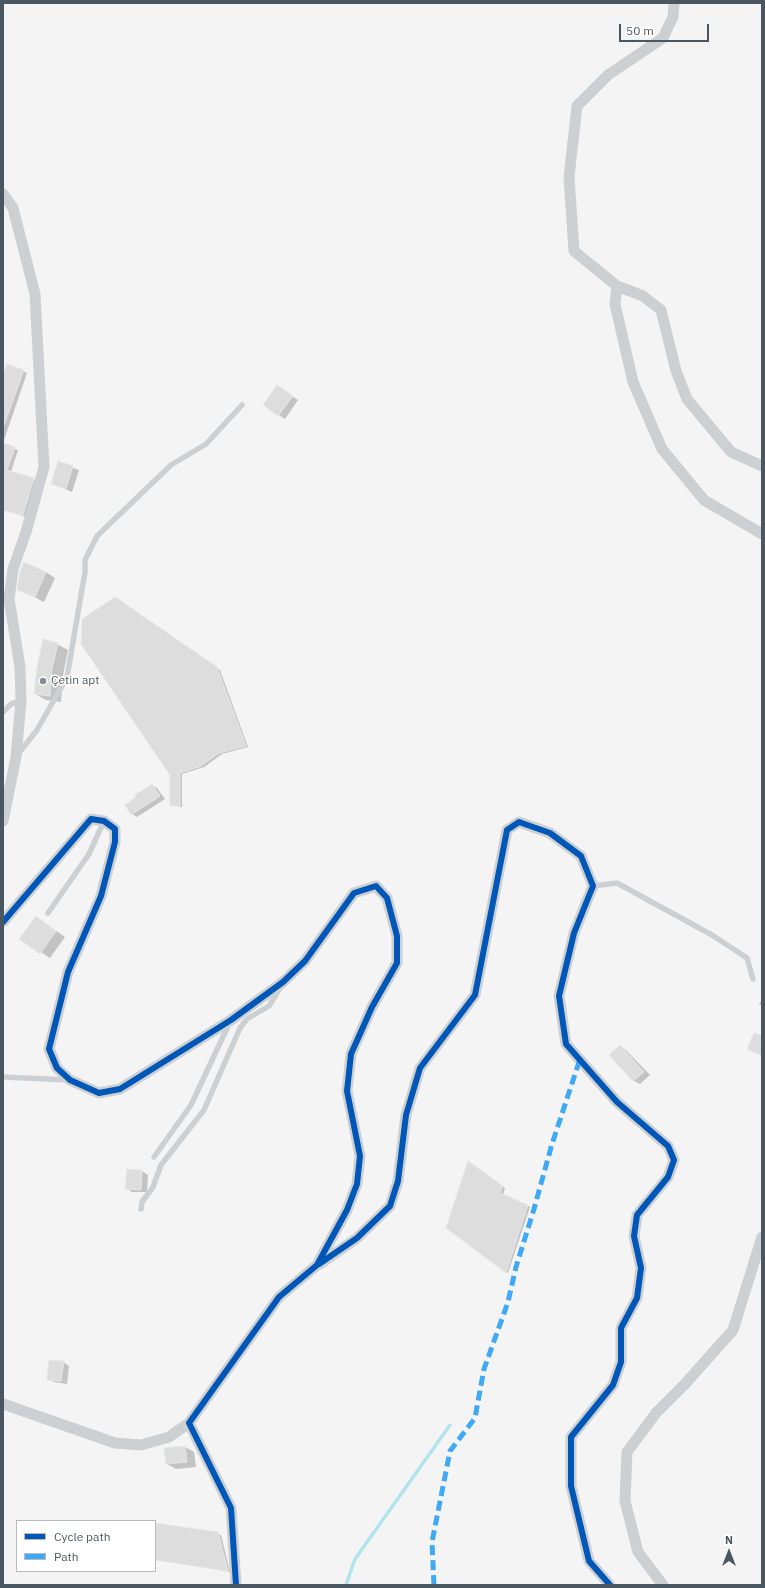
<!DOCTYPE html>
<meta charset="utf-8">
<style>
body{margin:0}
#map{position:relative;width:765px;height:1588px;overflow:hidden;background:#f4f4f4;font-family:"IBM Plex Sans",sans-serif}
canvas{display:block}
.frame{position:absolute;inset:0;border:4px solid #4b5760;pointer-events:none}
.legend{position:absolute;left:16px;top:1520px;width:140px;height:52px;box-sizing:border-box;background:#fff;border:1px solid #b7bcbf;margin:0;padding:5px 7px;list-style:none;font-size:12px;color:#4b5760}
.legend li{display:flex;align-items:center;gap:8px;height:20px}
.legend b{width:20px;border:1px solid #b7bcbf}
.north{position:absolute;left:709px;top:1532px;width:40px;height:40px;-webkit-text-stroke:3px #fff;paint-order:stroke;rotate:0deg;font-size:11px;font-weight:700;line-height:16px;text-align:center;color:#4b5760}
.north::after{content:'';display:block;margin:auto;width:14px;height:18px;background:#4b5760;clip-path:polygon(50% 0,100% 100%,50% 72%,0 100%)}
.scale{position:absolute;left:619px;top:24px;width:90px;height:18px;box-sizing:border-box;border:2px solid #4b5760;border-top:0;padding-left:5px;font-size:12px;line-height:14px;white-space:nowrap;color:#4b5760;-webkit-text-stroke:3px #fff;paint-order:stroke}
</style>
<div id="map">
<canvas width="765" height="1588"></canvas>
<div class="frame"></div>
<ul class="legend">
<li><b style="height:5px;background:#0057b8"></b>Cycle path</li>
<li><b style="height:5px;background:#3fa9f5"></b>Path</li>
</ul>
<div class="north">N</div>
<div class="scale">50 m</div>
</div>
<script>
const ctx = document.querySelector('canvas').getContext('2d');
ctx.lineJoin = 'round';
function paint(path, color) {
  ctx.fillStyle = color;
  ctx.fill(path, 'evenodd');
}
function toPath(rows) {
  const path = new Path2D();
  for (const r of rows) {
    path.moveTo(r[0], r[1]);
    for (let i = 2; i < r.length; i += 2) path.lineTo(r[i], r[i + 1]);
  }
  return path;
}
function strokePath(path, color, width, dash) {
  ctx.strokeStyle = color;
  ctx.lineWidth = width;
  ctx.lineCap = dash ? 'butt' : 'round';
  ctx.setLineDash(dash || []);
  ctx.stroke(path);
}
function write(font, color, halo, rows, align = 'center') {
  ctx.font = font + ' "IBM Plex Sans",sans-serif';
  ctx.lineWidth = 3;
  ctx.setLineDash([]);
  ctx.textBaseline = 'middle';
  ctx.strokeStyle = halo;
  ctx.fillStyle = color;
  for (const [text, x, y, turn = 0] of rows) {
    ctx.save();
    ctx.translate(x, y);
    ctx.rotate((+turn || 0) * Math.PI / 180);
    ctx.textAlign = isNaN(turn) ? turn : align;
    if (halo) ctx.strokeText(text, 0, 0);
    ctx.fillText(text, 0, 0);
    ctx.restore();
  }
}
paint(toPath([
 [23,371,27,373,3,443,3,378],
 [283,390,298,400,285,419,264,405],
 [3,444,18,450,11,472,37,481,27,517,3,510],
 [59,463,79,470,72,492,53,484],
 [46,572,55,578,44,602,18,589],
 [118,599,220,670,248,747,222,754,204,767,182,774,182,807,171,805,171,774],
 [57,644,68,650,63,675,61,702,46,700,35,694],
 [152,785,157,788,165,799,137,817,132,814,138,797],
 [45,923,65,937,50,958,21,939],
 [762,1000,762,1006,759,1004],
 [620,1047,626,1050,650,1075,640,1084,634,1081,611,1055],
 [471,1164,505,1188,503,1195,530,1207,508,1273,506,1272],
 [142,1171,148,1175,147,1192,132,1192,126,1188],
 [63,1362,69,1366,67,1384,54,1382,48,1379],
 [185,1447,194,1452,196,1467,176,1469,167,1464],
 [155,1524,221,1535,230,1572,155,1559]
]), '#0003');
strokePath(toPath([
 [346,1585,355,1559,450,1425]
]), '#b1e4ed', 3.5);
const building = toPath([
 [7,364,24,370,4,425,3,425,3,375,7,364],
 [277,385,293,396,278,416,263,405,277,385],
 [3,443,15,447,7,470,34,478,23,515,3,510,3,443],
 [58,461,73,466,66,489,51,484,58,461],
 [24,562,46,572,35,597,17,590,20,572,24,562],
 [115,597,217,667,246,746,219,753,201,766,180,773,180,806,170,806,170,775,81,644,82,619,115,597],
 [43,639,58,643,52,668,50,696,34,694,37,668,43,639],
 [152,784,160,796,131,815,125,805,136,797,135,795,152,784],
 [36,916,56,931,40,954,19,939,36,916],
 [754,1033,762,1036,762,1056,747,1049,754,1033],
 [620,1045,644,1072,633,1081,609,1055,620,1045],
 [468,1161,503,1186,500,1193,528,1205,506,1273,446,1228,468,1161],
 [127,1169,142,1170,141,1190,125,1189,127,1169],
 [49,1360,64,1361,61,1381,47,1380,49,1360],
 [185,1446,187,1462,166,1464,164,1448,185,1446],
 [155,1523,218,1532,228,1571,155,1560,155,1523]
]);
paint(building, '#ddddde');
strokePath(building, '#e5e6e6', 1);
strokePath(toPath([
 [3,712,11,704,21,701],
 [18,754,37,730,67,677,85,572,85,560,97,536,171,465,206,444,242,405],
 [593,886,617,883,712,935,747,958,753,979],
 [48,913,89,854,104,821],
 [3,1077,69,1080],
 [154,1157,191,1105,229,1024],
 [141,1209,142,1202,153,1187,161,1165,204,1110,240,1028,247,1019,269,1006,280,988]
]), '#cdd0d2', 5.5);
strokePath(toPath([
 [3,194,13,208,35,294,44,467,26,532,13,569,9,599,20,667,21,701,16,757,3,821],
 [617,286,574,251,569,177,577,106,608,75,663,38,673,17,674,3],
 [762,466,731,452,687,399,676,371,661,310,643,296,617,286,615,304,633,382,662,449,704,500,762,534],
 [3,922,91,819,104,821,115,829,115,842,101,896,68,972,49,1049,57,1068,70,1080,99,1093,120,1089,231,1020,283,982,305,961,354,893,376,886,387,898,397,936,397,963,372,1007,351,1054,347,1091,360,1156,357,1184,347,1210,317,1265,279,1297,189,1423,231,1508,236,1585],
 [320,1264,357,1238,390,1206,398,1181,406,1115,420,1068,475,995,507,830,519,822,550,833,581,856,593,886,574,933,559,996,566,1044,617,1102,668,1146,674,1160,668,1177,637,1215,634,1236,641,1268,637,1298,621,1328,621,1362,613,1385,571,1437,571,1486,589,1561,610,1585],
 [3,1404,115,1443,141,1445,169,1437,189,1423],
 [663,1585,638,1552,625,1501,627,1452,656,1413,685,1384,733,1330,762,1237]
]), '#cdd0d2', 11);
strokePath(toPath([
 [434,1585,432,1542,450,1451,475,1418,484,1369,508,1302,516,1267,534,1209,552,1144,580,1059]
]), '#3fa9f5', 5, [10, 5]);
strokePath(toPath([
 [3,922,91,819,104,821,115,829,115,842,101,896,68,972,49,1049,57,1068,70,1080,99,1093,120,1089,231,1020,283,982,305,961,354,893,376,886,387,898,397,936,397,963,372,1007,351,1054,347,1091,360,1156,357,1184,347,1210,317,1265,279,1297,189,1423,231,1508,236,1585],
 [319,1264,357,1238,390,1206,398,1181,406,1115,420,1068,475,995,507,830,519,822,550,833,581,856,593,886,574,933,559,996,566,1044,617,1102,668,1146,674,1160,668,1177,637,1215,634,1236,641,1268,637,1298,621,1328,621,1362,613,1385,571,1437,571,1486,589,1561,610,1585]
]), '#0057b8', 6);
for (const [x, y, r, color] of [
 [43,681,4,"#868e94"]
]) {
  const dot = new Path2D();
  dot.arc(x, y, r, 0, 2 * Math.PI);
  ctx.fillStyle = color;
  ctx.fill(dot);
  strokePath(dot, '#fff', 1.5);
}
write('12px', '#4b5760', '#fff', [
 ["Çetin apt",51,681]
], 'left');
</script>
